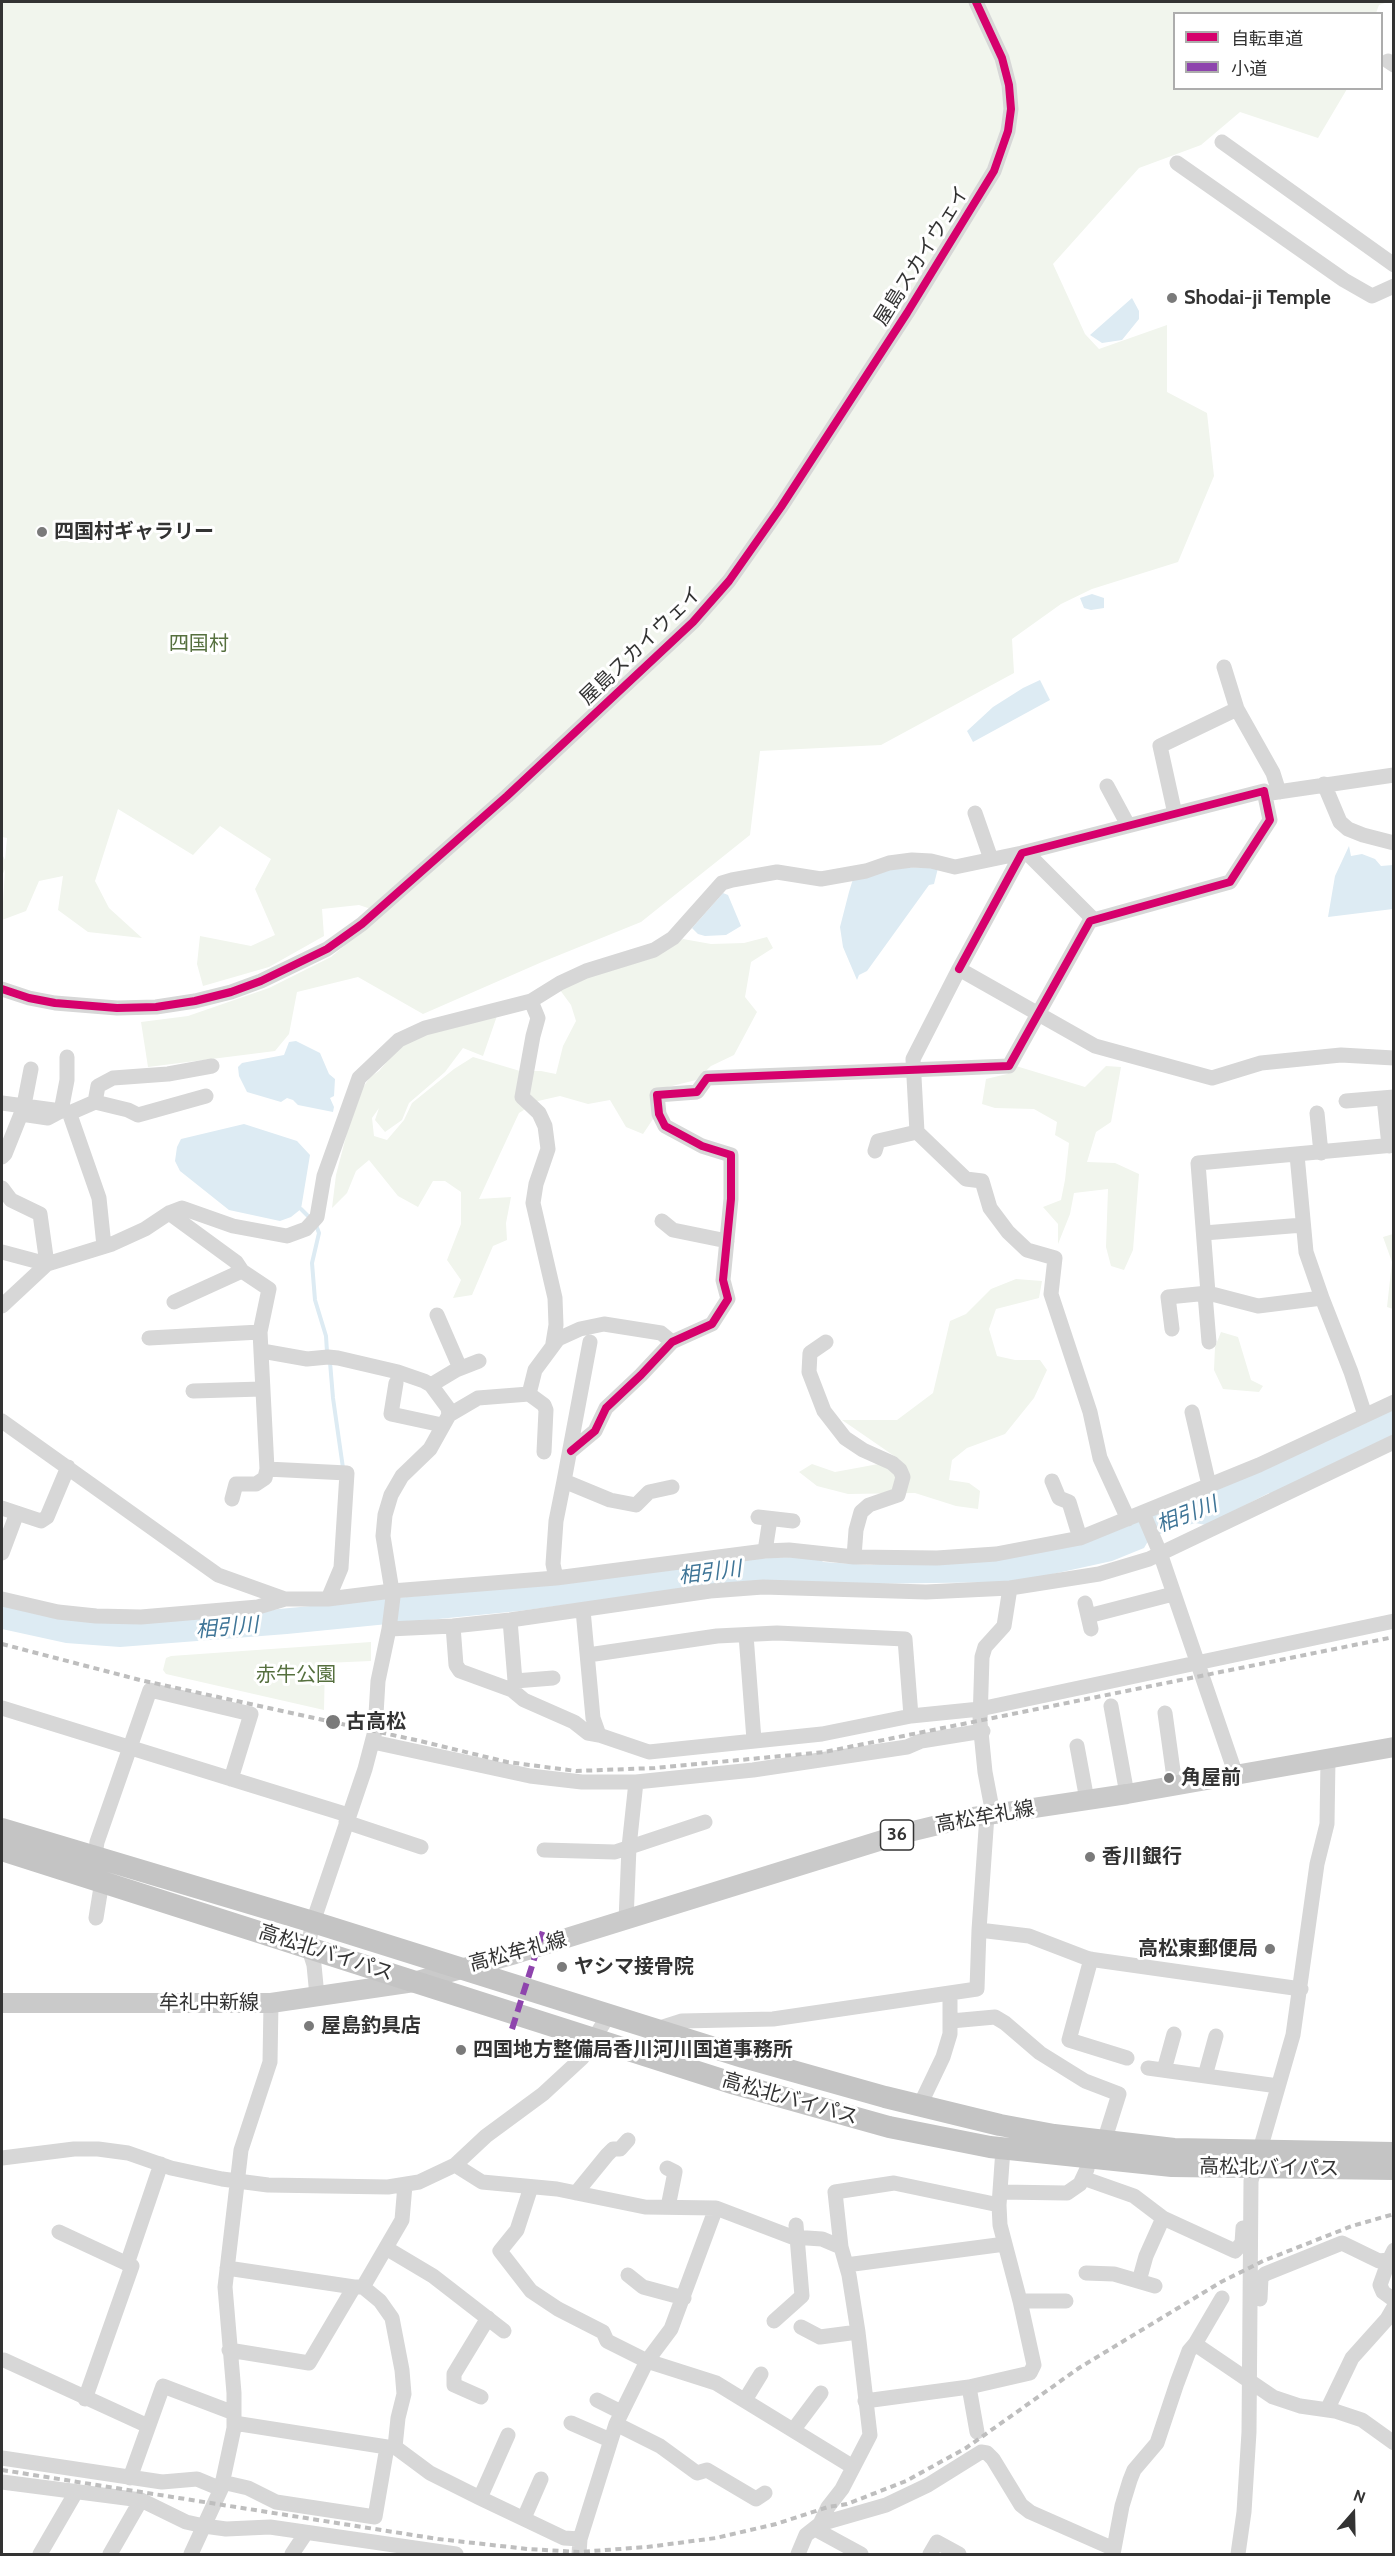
<!DOCTYPE html>
<meta charset="utf-8">
<style>
body{margin:0}
#map{position:relative;width:1395px;height:2556px;overflow:hidden;background:#fff;font-family:Cabin,"Noto Sans JP",sans-serif}
canvas{display:block}
.frame{position:absolute;inset:0;border:3px solid #333;pointer-events:none}
.legend{position:absolute;left:1173px;top:12px;width:210px;height:78px;box-sizing:border-box;background:#fff;border:2px solid #adadad;margin:0;padding:8px 10px;list-style:none;font-size:18px;color:#333}
.legend li{display:flex;align-items:center;gap:12px;height:30px}
.legend b{width:30px;border:2px solid #adadad}
.north{position:absolute;left:1323px;top:2484px;width:60px;height:60px;-webkit-text-stroke:4px #fff;paint-order:stroke;rotate:20deg;font-size:16px;font-weight:700;line-height:24px;text-align:center;color:#333}
.north::after{content:'';display:block;margin:auto;width:21px;height:27px;background:#333;clip-path:polygon(50% 0,100% 100%,50% 72%,0 100%)}
</style>
<div id="map">
<canvas width="1395" height="2556"></canvas>
<div class="frame"></div>
<ul class="legend">
<li><b style="height:8px;background:#d6006c"></b>自転車道</li>
<li><b style="height:8px;background:#8e44ad"></b>小道</li>
</ul>
<div class="north">N</div>
</div>
<script>
const ctx = document.querySelector('canvas').getContext('2d');
ctx.lineJoin = 'round';
function paint(path, color) {
  ctx.fillStyle = color;
  ctx.fill(path, 'evenodd');
}
function toPath(rows) {
  const path = new Path2D();
  for (const r of rows) {
    path.moveTo(r[0], r[1]);
    for (let i = 2; i < r.length; i += 2) path.lineTo(r[i], r[i + 1]);
  }
  return path;
}
function strokePath(path, color, width, dash) {
  ctx.strokeStyle = color;
  ctx.lineWidth = width;
  ctx.lineCap = dash ? 'butt' : 'round';
  ctx.setLineDash(dash || []);
  ctx.stroke(path);
}
function write(font, color, halo, rows, align = 'center') {
  ctx.font = font + ' Cabin,"Noto Sans JP",sans-serif';
  ctx.lineWidth = 6;
  ctx.setLineDash([]);
  ctx.textBaseline = 'middle';
  ctx.strokeStyle = halo;
  ctx.fillStyle = color;
  for (const [text, x, y, turn = 0] of rows) {
    ctx.save();
    ctx.translate(x, y);
    ctx.rotate((+turn || 0) * Math.PI / 180);
    ctx.textAlign = isNaN(turn) ? turn : align;
    if (halo) ctx.strokeText(text, 0, 0);
    ctx.fillText(text, 0, 0);
    ctx.restore();
  }
}
paint(toPath([
 [2,2,1388,2,1379,5,1376,13,1174,14,1174,88,1347,89,1318,138,1240,112,1201,145,1139,168,1053,264,1085,334,1099,349,1167,325,1167,392,1207,413,1214,476,1178,562,1092,589,1061,604,1012,639,1014,673,881,745,760,751,750,835,641,922,542,962,423,1014,358,977,297,992,289,1034,275,1051,148,1067,141,1022,188,1016,269,988,331,957,383,913,359,905,322,909,324,936,269,967,203,986,197,964,200,936,251,946,275,935,255,889,271,859,220,826,193,855,118,809,95,881,109,908,142,938,88,932,58,910,63,876,39,881,26,911,2,920,5,869,2,876,2,854,5,860,7,838,2,837],
 [767,937,773,948,751,962,745,997,757,1012,734,1055,711,1066,696,1080,656,1090,655,1116,643,1134,626,1127,610,1100,588,1104,560,1096,538,1101,519,1113,479,1199,511,1197,506,1223,507,1240,493,1246,472,1295,453,1298,461,1280,447,1260,461,1224,461,1192,445,1181,433,1181,418,1207,398,1196,369,1160,356,1171,347,1193,332,1208,336,1175,356,1098,370,1077,379,1071,402,1044,426,1031,498,1013,483,1056,463,1048,445,1072,409,1103,402,1120,385,1132,375,1120,379,1108,372,1118,374,1136,387,1140,404,1120,412,1103,454,1069,473,1057,520,1071,541,1071,556,1074,563,1046,576,1021,571,1005,560,990,598,972,656,955,683,939,711,944,744,943],
 [1016,1066,1085,1087,1106,1066,1121,1067,1111,1122,1096,1132,1087,1162,1115,1163,1139,1174,1133,1250,1124,1270,1111,1266,1106,1247,1108,1189,1074,1193,1070,1214,1058,1244,1058,1224,1043,1207,1061,1200,1065,1180,1069,1143,1055,1135,1057,1122,1034,1109,995,1108,982,1104,986,1079,1007,1074],
 [1393,1234,1394,1234,1393,1309,1387,1307,1392,1262,1383,1237],
 [1016,1279,1042,1281,1039,1298,996,1309,989,1329,997,1356,1015,1360,1040,1360,1047,1370,1034,1398,1005,1434,967,1448,952,1460,949,1480,969,1483,980,1491,978,1509,956,1506,915,1493,848,1494,817,1486,799,1472,812,1464,835,1472,900,1460,842,1420,897,1420,933,1393,950,1321,966,1314,991,1289],
 [1221,1332,1238,1337,1251,1380,1263,1386,1259,1392,1223,1389,1214,1370,1215,1347],
 [371,1642,371,1661,325,1663,324,1710,166,1674,163,1670,166,1658,171,1656]
]), '#f1f5ed');
paint(toPath([
 [1132,298,1139,311,1139,319,1122,340,1102,343,1090,335],
 [1092,594,1104,598,1104,608,1091,610,1084,608,1080,598],
 [1040,680,1050,700,973,742,967,731,993,707,1023,688],
 [1349,846,1351,856,1362,854,1375,859,1381,866,1393,865,1393,909,1328,917,1335,876],
 [890,867,938,868,934,884,929,885,867,971,859,975,857,980,843,947,840,927,849,892,853,879],
 [723,893,728,895,741,926,726,935,705,936,698,934,692,928],
 [296,1041,320,1053,329,1074,335,1079,334,1096,330,1098,334,1107,333,1112,298,1105,293,1100,287,1098,281,1102,247,1092,239,1076,238,1067,242,1063,284,1055,289,1042],
 [244,1124,297,1141,310,1155,301,1209,291,1217,280,1221,229,1210,180,1171,175,1161,177,1147,181,1139],
 [1393,1407,1393,1438,1272,1496,1269,1493,1206,1525,1195,1523,1157,1535,1147,1543,1144,1548,1112,1561,1039,1577,1008,1582,708,1586,519,1611,287,1634,120,1647,66,1643,2,1629,2,1604,215,1615,449,1593,721,1560,795,1557,819,1558,823,1562,870,1565,1052,1547]
]), '#ddebf3');
strokePath(toPath([
 [301,1209,309,1217],
 [316,1225,319,1233,312,1263,315,1300,326,1336,327,1352],
 [330,1362,333,1398,343,1468]
]), '#ddebf3', 4);
strokePath(toPath([
 [1388,61,1394,65],
 [1222,142,1394,265],
 [1177,163,1344,280,1372,296,1394,286],
 [1224,667,1237,709,1273,773,1279,792],
 [1324,784,1340,822,1348,829,1363,835,1394,843],
 [1107,786,1128,825],
 [1271,793,1394,775],
 [975,813,991,859],
 [1175,814,1160,746,1237,709],
 [1026,852,1094,920],
 [2,989,29,998,55,1003,117,1008,156,1007,195,1001,231,992,261,981,327,949,362,924,507,796,693,622,729,581,781,507,907,313,994,171,1008,131,1011,109,1009,85,1002,58,976,2],
 [531,1001,560,983,586,971,654,950,673,938,722,883,732,880,777,872,821,879,866,871,889,863,912,860,931,861,955,867,1022,853],
 [1384,1098,1389,1146],
 [1346,1101,1394,1097],
 [95,1102,98,1086,113,1078,168,1074,212,1066],
 [2,1103,61,1111,67,1080,67,1057],
 [24,1105,31,1069],
 [69,1112,99,1198,104,1246],
 [1317,1113,1321,1153],
 [875,1151,878,1141,917,1132],
 [1297,1155,1306,1252,1322,1298],
 [2,1157,5,1154,21,1114,48,1118,61,1111,72,1112,95,1102,128,1110,138,1115,206,1096],
 [2,1188,11,1200,40,1214,47,1264,2,1306],
 [169,1213,182,1208,233,1226,287,1236,306,1229,317,1217,324,1176,359,1078,399,1040,425,1028,531,1001,538,1018,533,1036,522,1097,539,1113,545,1126,548,1149,536,1184,533,1203,555,1298,556,1325,553,1343],
 [662,1221,673,1230,727,1241],
 [1204,1233,1303,1225],
 [2,1252,47,1264,112,1244,145,1229,169,1213,236,1262,242,1271],
 [1205,1294,1209,1342],
 [174,1302,242,1271,269,1289,260,1332,267,1469,347,1473,341,1568,328,1599],
 [437,1315,460,1368],
 [1172,1329,1168,1297,1208,1293],
 [149,1338,260,1332],
 [826,1342,810,1353,809,1372,824,1411,845,1438,863,1450,892,1463,900,1470,903,1477,898,1495,869,1505,861,1512,856,1530,854,1557],
 [262,1351,307,1359,328,1357,338,1358,398,1372,424,1381,431,1385,448,1408,449,1415],
 [396,1383,391,1414,442,1425],
 [431,1385,456,1370,479,1361],
 [193,1391,262,1389],
 [529,1394,544,1405,546,1410,544,1452],
 [1192,1412,1209,1485],
 [1365,1415,1351,1372,1322,1298,1258,1306,1208,1293,1198,1163,1394,1145],
 [2,1421,218,1575,285,1599,328,1599,392,1591,556,1578,765,1551,789,1550,854,1557,937,1558,996,1554,1080,1538,1259,1465,1394,1402],
 [571,1451,595,1431,606,1408,641,1375,672,1342,712,1324,728,1299,723,1280,731,1199,731,1155,702,1146,665,1126,659,1114,657,1095,697,1092,707,1078,1009,1066,1090,921,1230,882,1270,820,1264,791,1022,853,959,969],
 [564,1481,590,1342],
 [1052,1481,1059,1498,1069,1502,1080,1538],
 [232,1499,236,1484,256,1484,265,1478,267,1469],
 [2,1508,41,1521,47,1517,68,1467],
 [1143,1513,1160,1553,1236,1775],
 [758,1517,793,1521],
 [1128,1519,1100,1458,1090,1412,1051,1294,1055,1258,1027,1250,1008,1232,990,1208,982,1181,966,1179,917,1132,913,1059,959,969,1095,1046,1212,1078,1261,1063,1341,1055,1394,1058],
 [765,1551,770,1519],
 [2,1553,17,1513],
 [556,1578,553,1564,556,1521,564,1481,610,1500,636,1505,649,1492,672,1487],
 [2,1599,58,1612,96,1616,141,1617,258,1607,285,1599],
 [1085,1603,1091,1629],
 [583,1610,593,1718,599,1735,649,1752,822,1734,911,1716,980,1709,1394,1621],
 [1088,1616,1173,1594],
 [510,1620,515,1681,512,1690],
 [453,1626,456,1665,460,1671,512,1690,524,1700,574,1722,588,1733,599,1735],
 [389,1629,453,1626,510,1620,710,1591,763,1587,926,1592,1010,1588,1099,1574,1149,1559,1394,1442],
 [746,1635,754,1740],
 [588,1655,717,1636,777,1633,905,1639,911,1716],
 [515,1681,553,1678],
 [1111,1706,1127,1794],
 [2,1708,348,1815],
 [1165,1713,1175,1785],
 [373,1742,530,1776,582,1782,636,1782],
 [1077,1746,1087,1800],
 [993,1814,985,1772,980,1722,982,1657,985,1647,1004,1626,1010,1588],
 [987,1815,979,1930,1029,1936,1089,1959,1301,1989],
 [346,1822,421,1847],
 [544,1850,615,1852,705,1822],
 [96,1918,102,1881,95,1856,97,1842,150,1690,251,1714,231,1779],
 [626,1921,629,1847,636,1782,753,1770,907,1747,921,1741,983,1731],
 [1091,1959,1069,2040,1127,2058],
 [317,1996,314,1965,308,1946,313,1922,365,1769,375,1731,378,1681,389,1629,393,1597,383,1536,385,1515,391,1495,402,1476,430,1449,449,1415,478,1398,529,1394,535,1370,558,1339,580,1329,604,1324,661,1333,672,1342],
 [951,2021,995,2017,1005,2023,1040,2053,1085,2081,1119,2094,1107,2132,1107,2141],
 [657,2029,682,2021,773,2019,977,1989,979,1930],
 [1148,2068,1278,2086],
 [1164,2070,1174,2034],
 [1205,2076,1216,2036],
 [920,2105,943,2057,950,2034,950,1993],
 [2,2158,74,2149,98,2149,128,2153,171,2168,222,2179,268,2185,388,2187,419,2182,455,2165,486,2136,543,2094,582,2058,608,2016],
 [455,2165,482,2182,557,2189,645,2207,716,2208,792,2237,822,2239,841,2247,849,2275,858,2332,870,2435,842,2489,828,2507,820,2524,806,2535,798,2554],
 [667,2168,675,2172,668,2207],
 [1083,2178,1134,2196,1163,2218,1235,2251,1242,2243,1243,2228],
 [531,2187,517,2230,500,2251,531,2291,558,2309,603,2332,607,2341,647,2361,716,2383,853,2467],
 [1000,2192,1067,2193,1080,2184,1087,2169],
 [576,2193,607,2155,613,2149,620,2149,628,2140],
 [59,2232,132,2266,85,2399],
 [841,2247,835,2192,894,2183,999,2205],
 [386,2248,433,2276,504,2331],
 [1389,2260,1380,2285,1383,2292,1394,2300],
 [127,2264,161,2164],
 [846,2265,1005,2244],
 [227,2268,354,2287,309,2363,229,2350],
 [1086,2273,1114,2274,1155,2286],
 [628,2275,643,2287,684,2298],
 [1139,2281,1146,2256,1163,2218],
 [354,2287,363,2287,402,2220,405,2185],
 [363,2287,380,2301,392,2318,402,2370,404,2394,398,2418,395,2447,430,2473,480,2498,564,2538,580,2539,616,2424,647,2361,671,2329,716,2208],
 [1222,2298,1195,2344,1273,2397,1300,2406,1335,2411,1362,2420,1394,2443],
 [1260,2299,1261,2278,1265,2274,1342,2243,1379,2261,1389,2260,1394,2250],
 [1020,2301,1066,2301],
 [774,2321,802,2296,796,2225],
 [801,2327,820,2337,858,2332],
 [4,2360,148,2426],
 [969,2387,977,2432],
 [481,2397,454,2385,454,2374,488,2318],
 [597,2400,621,2412],
 [745,2400,761,2374],
 [865,2401,969,2387,1030,2373,1034,2365,1020,2301,1000,2225,999,2205,1003,2149],
 [1327,2410,1352,2358,1387,2319,1394,2307],
 [571,2423,610,2440],
 [616,2424,660,2446,697,2473,707,2470,756,2499,765,2493],
 [794,2429,821,2393],
 [2,2458,162,2482,197,2479,221,2489],
 [130,2478,163,2386,234,2413],
 [2,2482,141,2500,186,2522,204,2526,226,2529,270,2527,456,2554],
 [222,2482,248,2488,276,2502,375,2517,387,2447,234,2423],
 [480,2498,508,2435],
 [524,2518,541,2479],
 [820,2524,886,2505,928,2485,981,2452,987,2453,993,2459,1021,2505,1030,2512,1114,2549],
 [815,2529,861,2554],
 [40,2554,76,2492],
 [110,2554,141,2500],
 [191,2554,221,2489,234,2428,234,2393,225,2287,241,2150,270,2062,271,2003],
 [292,2554,306,2533],
 [579,2554,580,2539],
 [930,2554,937,2542,959,2554],
 [1113,2554,1122,2506,1130,2480,1134,2470,1157,2443,1177,2383,1189,2351,1195,2344],
 [1238,2554,1244,2512,1249,2432,1251,2181,1293,2035,1317,1864,1327,1824,1328,1759]
]), '#d7d7d7', 15);
strokePath(toPath([
 [2,2003,271,2003,414,1982,515,1954,905,1833,967,1818,1127,1794,1394,1747]
]), '#cacaca', 20);
strokePath(toPath([
 [2,1829,313,1922,743,2057,885,2097,1000,2125,1054,2135,1174,2149,1394,2153],
 [2,1850,735,2084,889,2127,990,2147,1172,2166,1394,2169]
]), '#c4c4c4', 22);
strokePath(toPath([
 [2,1644,140,1680,420,1741,507,1762,576,1771,655,1768,824,1752,1394,1637],
 [2,2470,438,2539,528,2549,579,2552,647,2547,716,2538,776,2524,828,2507,847,2504,906,2481,966,2448,1079,2368,1221,2282,1263,2261,1352,2226,1394,2214]
]), '#bebebe', 4, [6, 4.5]);
strokePath(toPath([
 [512,2029,543,1931]
]), '#8e44ad', 6, [12, 6]);
strokePath(toPath([
 [2,989,29,998,55,1003,117,1008,156,1007,195,1001,231,992,261,981,327,949,362,924,507,796,693,622,729,581,781,507,907,313,994,171,1008,131,1011,109,1009,85,1002,58,976,2],
 [571,1451,595,1431,606,1408,641,1375,672,1342,712,1324,728,1299,723,1280,731,1199,731,1155,702,1146,665,1126,659,1114,657,1095,697,1092,707,1078,1009,1066,1090,921,1230,882,1270,820,1264,791,1022,853,959,969]
]), '#d6006c', 8);
for (const [x, y, r, color] of [
 [1172,298,6,"#7a7a7a"],
 [42,532,6,"#7a7a7a"],
 [333,1722,8,"#7a7a7a"],
 [1169,1778,6,"#7a7a7a"],
 [1090,1857,6,"#7a7a7a"],
 [1270,1949,6,"#7a7a7a"],
 [562,1967,6,"#7a7a7a"],
 [309,2026,6,"#7a7a7a"],
 [461,2050,6,"#7a7a7a"]
]) {
  const dot = new Path2D();
  dot.arc(x, y, r, 0, 2 * Math.PI);
  ctx.fillStyle = color;
  ctx.fill(dot);
  strokePath(dot, '#fff', 2);
}
for (const [x, y, w] of [
 [897,1835,33]
]) {
  const box = new Path2D();
  box.roundRect(x - w / 2, y - 15, w, 30, 4.5);
  ctx.fillStyle = '#fff';
  ctx.fill(box);
  strokePath(box, '#333', 1.5);
}
write('bold 18px', '#333', null, [
 ["36",897,1835]
]);
write('20px', '#333', '#fff', [
 ["屋島スカイウェイ",922,256,-58],
 ["屋島スカイウェイ",641,646,-44],
 ["高松牟礼線",985,1817,-10],
 ["高松牟礼線",518,1952,-15],
 ["高松北バイパス",326,1953,18],
 ["牟礼中新線",209,2003],
 ["高松北バイパス",790,2099,16],
 ["高松北バイパス",1269,2168,1]
]);
write('bold 20px', '#333', '#fff', [
 ["Shodai-ji Temple",1184,298],
 ["四国村ギャラリー",54,532],
 ["古高松",346,1722],
 ["角屋前",1181,1778],
 ["香川銀行",1102,1857],
 ["高松東郵便局",1258,1949,"right"],
 ["ヤシマ接骨院",574,1967],
 ["屋島釣具店",321,2026],
 ["四国地方整備局香川河川国道事務所",473,2050]
], 'left');
write('20px', '#56703f', '#fff', [
 ["四国村",199,644],
 ["赤牛公園",296,1675]
]);
write('italic 21px', '#3f7597', '#fff', [
 ["相引川",1187,1515,-21],
 ["相引川",710,1573,-7],
 ["相引川",227,1628,-5]
]);
</script>
